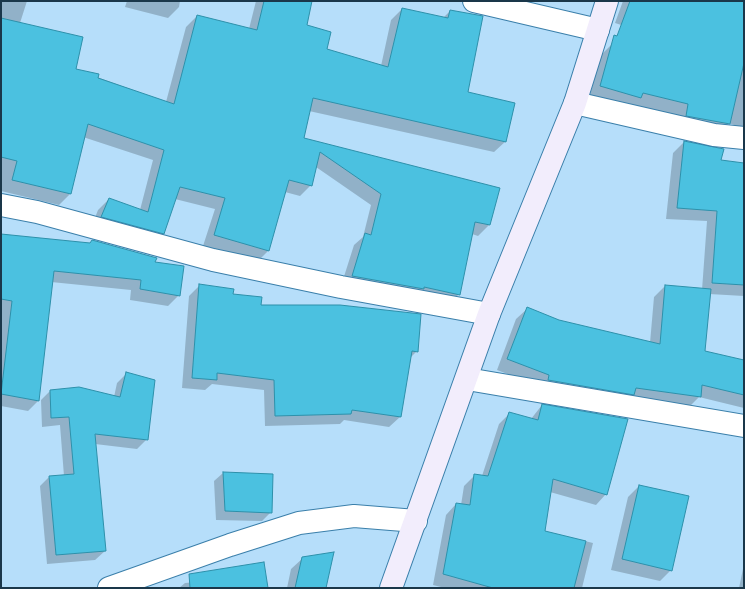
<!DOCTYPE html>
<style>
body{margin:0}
#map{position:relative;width:745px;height:589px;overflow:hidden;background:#b6defa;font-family:"Alegreya Sans",sans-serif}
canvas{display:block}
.frame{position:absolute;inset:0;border:2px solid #1a374a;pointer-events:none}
</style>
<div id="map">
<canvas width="745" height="589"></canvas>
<div class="frame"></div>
</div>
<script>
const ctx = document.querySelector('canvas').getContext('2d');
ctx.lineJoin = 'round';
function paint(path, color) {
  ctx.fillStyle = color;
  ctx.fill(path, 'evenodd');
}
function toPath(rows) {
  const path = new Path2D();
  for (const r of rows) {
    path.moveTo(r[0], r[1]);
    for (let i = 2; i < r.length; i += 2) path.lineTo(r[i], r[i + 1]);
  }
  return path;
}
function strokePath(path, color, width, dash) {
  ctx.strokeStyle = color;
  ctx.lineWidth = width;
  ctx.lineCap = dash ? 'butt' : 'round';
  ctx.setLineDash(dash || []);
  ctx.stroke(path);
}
paint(toPath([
 [1,1,27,1,20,23,75,69,166,102,186,27,197,16,249,29,256,1,311,1,305,26,325,49,381,66,391,20,402,9,443,18,450,11,466,93,506,141,494,152,309,111,303,139,498,188,489,225,478,236,472,234,459,294,448,305,341,286,354,245,363,237,371,205,316,167,311,185,300,196,285,192,268,251,257,262,203,246,215,209,175,199,164,233,153,244,91,228,98,210,109,199,140,210,153,160,83,137,70,194,59,205,1,191],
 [127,1,180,1,179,7,168,18,125,7],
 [623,1,744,1,744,129,729,123,717,135,589,98,601,55,613,43,681,44,615,23],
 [684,142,720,161,744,164,744,296,709,294,704,352,744,361,744,408,699,397,689,407,539,386,497,370,516,319,527,309,559,321,650,343,654,297,665,286,702,290,707,221,666,219,673,153],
 [1,235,89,244,92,241,154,262,179,295,168,306,130,300,131,290,51,282,38,401,28,411,1,406],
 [200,285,232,295,260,306,417,351,409,359,400,417,389,427,344,420,340,424,265,426,264,390,212,384,205,390,182,388,189,296],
 [127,373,147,439,137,449,95,444,105,551,95,560,47,564,40,486,49,477,64,476,60,425,42,427,41,400,50,391,114,397,117,383],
 [542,405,606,494,596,505,550,492,544,531,593,543,582,588,445,588,433,585,446,515,456,504,461,505,464,486,475,475,482,476,499,424,510,413,531,419],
 [223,473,272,475,271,512,262,521,216,520,214,481],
 [639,486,671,570,660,581,611,570,628,497],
 [303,558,325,588,287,588,291,569],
 [744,564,744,588,739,588],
 [218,580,267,588,179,588,185,583]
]), '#0003');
const building = toPath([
 [264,1,312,1,307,25,331,32,327,49,388,67,402,8,448,18,450,10,483,16,468,92,515,103,506,142,313,98,304,138,500,188,490,225,475,222,460,295,424,287,424,289,352,276,365,233,371,235,381,194,320,152,312,186,289,180,269,251,214,235,225,198,180,187,164,234,101,217,109,198,148,212,164,150,88,124,71,194,12,180,17,161,1,157,1,18,83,37,76,69,99,74,98,78,174,104,197,15,257,30,264,1],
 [630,1,744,1,744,63,730,124,686,116,688,104,643,93,641,98,600,86,614,35,617,36,630,1],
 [684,141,724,149,721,160,744,163,744,285,712,283,717,211,677,208,684,141],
 [1,234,90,243,92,240,157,258,155,262,184,266,180,296,140,289,141,280,54,271,39,401,1,394,12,301,1,299,1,234],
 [199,284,234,289,233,294,262,297,261,305,340,305,421,314,418,352,412,351,401,417,352,410,351,414,275,416,274,380,217,373,217,380,192,378,199,284],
 [665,285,711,289,705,351,744,360,744,395,702,385,701,397,636,388,634,395,548,380,549,375,507,359,527,307,559,320,660,344,665,285],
 [126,372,155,380,148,440,95,434,106,551,56,555,49,476,74,474,69,417,51,418,50,390,79,387,120,397,126,372],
 [542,404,628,419,607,495,553,479,545,531,586,541,574,588,493,588,443,574,456,503,470,505,474,474,488,476,509,412,538,420,542,404],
 [223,472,273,474,272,513,225,511,223,472],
 [639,485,689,496,672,571,622,559,639,485],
 [334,552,326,588,295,588,302,557,334,552],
 [264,562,268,588,190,588,189,574,264,562]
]);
paint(building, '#4bc1e0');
strokePath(building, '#2d90aa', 1);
const street = toPath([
 [474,1,598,30],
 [575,103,714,135,744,138],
 [1,205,37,212,213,260,341,287,489,314],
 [467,379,744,426],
 [109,588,230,545,299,523,354,516,416,521]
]);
const secondary = toPath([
 [391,588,489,314,575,103,607,1]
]);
strokePath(street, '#3a7faa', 24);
strokePath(secondary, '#3a7faa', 24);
strokePath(street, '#fff', 22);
strokePath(secondary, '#f2edfc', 22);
</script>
